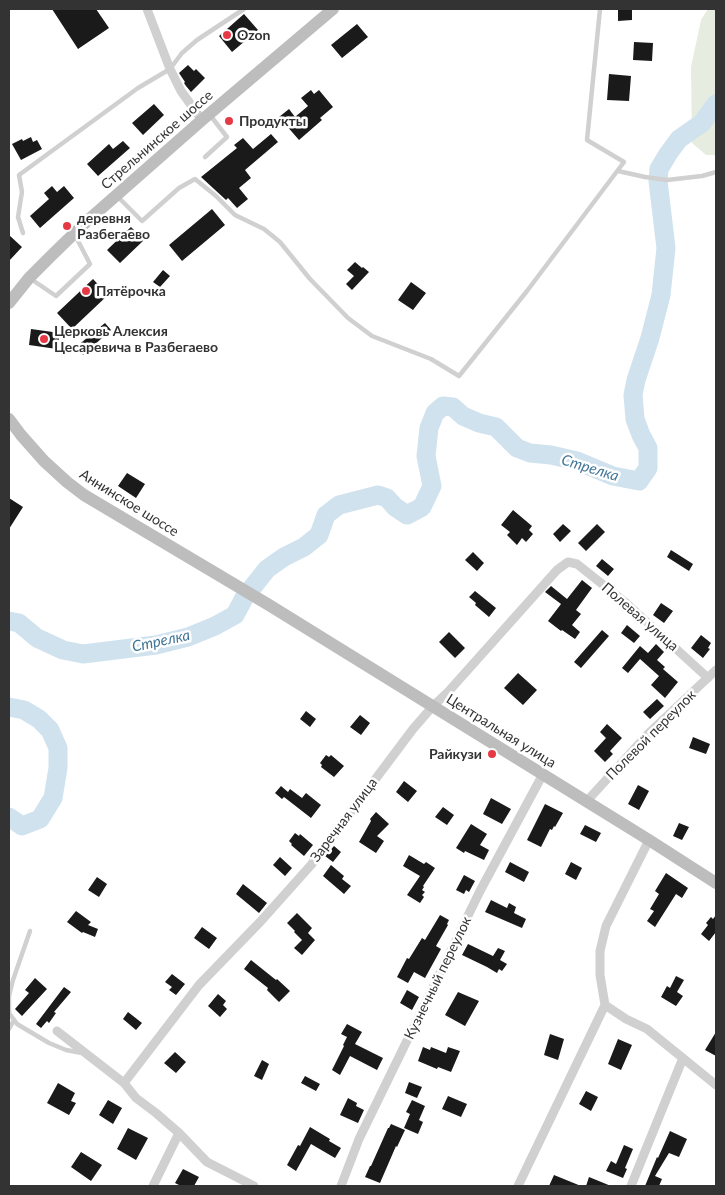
<!DOCTYPE html>
<meta charset="utf-8">
<style>
body{margin:0}
#map{position:relative;width:725px;height:1195px;overflow:hidden;background:#fff;font-family:Lato,sans-serif}
canvas{display:block}
.frame{position:absolute;inset:0;border:10px solid #333;pointer-events:none}
</style>
<div id="map">
<canvas width="725" height="1195"></canvas>
<div class="frame"></div>
</div>
<script>
const ctx = document.querySelector('canvas').getContext('2d');
ctx.lineJoin = 'round';
function paint(path, color) {
  ctx.fillStyle = color;
  ctx.fill(path, 'evenodd');
}
function toPath(rows) {
  const path = new Path2D();
  for (const r of rows) {
    path.moveTo(r[0], r[1]);
    for (let i = 2; i < r.length; i += 2) path.lineTo(r[i], r[i + 1]);
  }
  return path;
}
function strokePath(path, color, width, dash) {
  ctx.strokeStyle = color;
  ctx.lineWidth = width;
  ctx.lineCap = dash ? 'butt' : 'round';
  ctx.setLineDash(dash || []);
  ctx.stroke(path);
}
function write(font, color, halo, rows, align = 'center') {
  ctx.font = font + ' Lato,sans-serif';
  ctx.lineWidth = 5;
  ctx.setLineDash([]);
  ctx.textBaseline = 'middle';
  ctx.strokeStyle = halo;
  ctx.fillStyle = color;
  for (const [text, x, y, turn = 0] of rows) {
    ctx.save();
    ctx.translate(x, y);
    ctx.rotate((+turn || 0) * Math.PI / 180);
    ctx.textAlign = isNaN(turn) ? turn : align;
    if (halo) ctx.strokeText(text, 0, 0);
    ctx.fillText(text, 0, 0);
    ctx.restore();
  }
}
paint(toPath([
 [708,9,716,9,716,155,706,155,692,143,691,67,701,20]
]), '#e6ecdf');
strokePath(toPath([
 [9,621,19,623,37,638,63,650,83,654,156,645,188,637,215,626,235,615,244,598,267,569,284,557,304,547,319,535,326,515,339,505,378,495,387,498,395,507,407,515,422,507,432,486,426,456,429,428,435,413,443,406,453,407,463,416,479,423,496,427,517,448,530,453,551,455,577,461,613,476,639,481,648,468,648,448,641,435,635,419,633,395,636,380,650,338,661,295,666,248,658,181,659,169,668,154,679,139,702,123,716,104],
 [9,707,24,710,39,719,50,730,58,748,58,768,53,798,40,819,22,826,9,817]
]), '#cfe2ee', 19);
paint(toPath([
 [52,9,96,9,109,28,78,49],
 [618,9,632,9,632,20,618,21],
 [244,14,258,30,232,52,219,36],
 [357,24,368,37,342,58,331,45],
 [634,42,653,43,652,61,633,60],
 [188,65,194,71,196,69,205,78,191,92,186,86,184,83,185,82,179,73],
 [609,74,631,76,629,101,607,100],
 [311,90,314,94,319,90,333,107,320,118,322,120,299,140,279,117,289,109,295,117,308,106,301,98],
 [154,104,164,115,143,135,132,123],
 [271,134,278,142,245,170,251,178,239,188,248,199,237,208,228,198,226,200,201,177,237,148,234,145,243,138,253,149],
 [31,137,33,142,37,140,42,149,21,160,12,144,22,139,23,141],
 [123,141,130,148,98,176,87,164,109,144,113,149],
 [52,186,57,192,64,186,74,198,40,228,30,216,49,199,44,193],
 [212,209,225,225,182,261,169,245],
 [131,227,144,240,120,263,107,250],
 [9,235,22,247,9,261],
 [355,262,362,268,363,267,369,272,352,290,346,284,354,276,347,270],
 [163,270,170,276,160,287,153,282],
 [93,279,108,295,72,329,57,313],
 [411,282,426,293,413,310,398,300],
 [105,323,111,330,83,355,76,347],
 [31,329,60,333,57,349,29,345],
 [127,473,145,484,136,498,118,486],
 [9,498,23,507,9,529],
 [513,510,532,526,529,530,533,534,526,542,522,538,517,545,507,535,510,532,501,525],
 [563,524,571,531,560,542,553,534],
 [597,524,605,532,586,551,578,543],
 [671,550,693,564,689,571,667,557],
 [473,552,484,563,477,571,465,560],
 [602,559,614,569,608,576,596,566],
 [582,580,592,588,576,610,581,614,572,625,580,632,575,639,562,630,561,631,548,621,561,604,545,592,551,586,567,599],
 [475,591,496,608,489,617,475,605,476,603,469,597],
 [661,603,673,611,664,623,653,615],
 [627,625,640,636,634,643,621,633],
 [602,630,609,636,581,668,574,662],
 [449,632,465,648,455,658,439,642],
 [701,635,711,643,708,648,710,649,703,658,691,648],
 [656,644,664,652,657,660,665,667,663,669,678,682,665,698,651,685,659,676,640,659,628,673,622,668,640,646,648,653],
 [518,673,537,690,523,705,504,688],
 [657,699,664,706,650,719,643,712],
 [306,711,316,719,310,727,300,719],
 [360,715,370,723,361,735,350,727],
 [607,724,622,738,610,751,613,754,605,762,594,751,606,738,600,732],
 [693,737,710,744,706,754,689,748],
 [326,755,329,757,331,755,344,766,334,777,321,767,322,765,320,763],
 [404,781,417,791,408,802,396,792],
 [638,785,649,791,639,810,628,804],
 [281,786,288,792,290,789,302,798,306,793,321,805,311,818,284,797,282,799,275,793],
 [491,798,511,809,502,824,483,814],
 [545,804,563,813,555,827,554,826,552,830,550,829,541,847,527,840],
 [443,807,454,815,447,825,435,817],
 [376,812,389,824,377,836,384,841,376,853,359,842,371,821,370,819],
 [679,823,689,827,682,840,673,836],
 [471,824,487,834,480,845,489,850,484,860,465,851,464,853,456,848],
 [585,825,601,833,596,842,580,834],
 [295,833,299,836,300,834,313,845,304,856,291,845,292,844,289,841],
 [334,846,341,852,333,862,325,856],
 [409,855,424,864,426,862,435,868,423,886,424,887,422,890,425,892,422,895,424,897,420,903,407,895,420,876,403,866],
 [280,857,292,868,285,876,273,865],
 [510,862,529,872,524,882,505,872],
 [571,862,582,868,576,880,565,874],
 [331,865,344,876,342,879,351,886,344,894,323,876],
 [666,873,688,888,682,898,676,894,655,927,647,921,654,911,650,909,659,894,655,891],
 [464,875,475,881,469,892,466,890,464,894,456,890],
 [97,877,107,884,99,897,88,890],
 [243,884,267,903,259,913,236,894],
 [491,900,507,908,509,903,516,907,514,913,526,919,522,928,485,912],
 [76,911,91,922,88,925,98,929,95,937,83,932,82,933,67,922],
 [297,913,312,928,308,933,315,940,302,955,294,948,302,940,294,932,295,931,287,923],
 [440,915,449,920,447,924,448,925,436,946,441,949,425,978,414,972,408,983,397,977,407,958,409,959,422,938,425,940],
 [716,915,716,932,709,941,701,934,708,925,706,923,711,917,713,919],
 [202,927,217,938,209,949,194,938],
 [468,944,493,956,498,948,505,951,500,960,507,964,502,971,499,969,497,973,487,967,462,955],
 [251,960,276,980,277,979,290,991,279,1002,267,990,268,988,244,969],
 [172,974,185,984,176,995,169,990,172,987,165,982],
 [676,976,684,980,677,992,683,996,676,1006,661,997,667,986,670,988],
 [35,978,47,989,22,1016,15,1009,29,993,25,990],
 [64,987,71,992,54,1012,56,1013,49,1023,47,1021,41,1028,36,1024],
 [407,990,419,997,412,1010,400,1003],
 [458,992,479,1001,465,1026,445,1015],
 [218,994,226,1001,223,1005,227,1009,220,1017,208,1006],
 [128,1012,142,1023,136,1030,123,1019],
 [347,1024,362,1032,355,1044,383,1058,377,1070,350,1056,340,1075,332,1070,344,1046,343,1045,347,1037,341,1034],
 [716,1032,716,1056,705,1050],
 [550,1034,564,1039,558,1060,544,1055],
 [618,1039,632,1045,621,1070,608,1064],
 [423,1047,430,1050,431,1047,446,1053,448,1047,460,1051,451,1072,438,1067,437,1069,418,1061],
 [175,1052,186,1062,176,1073,164,1063],
 [262,1060,269,1064,262,1080,254,1076],
 [305,1076,320,1084,316,1091,301,1083],
 [409,1082,422,1087,417,1098,405,1093],
 [58,1083,75,1093,71,1101,76,1103,69,1115,47,1103],
 [586,1091,598,1097,591,1111,579,1104],
 [448,1096,467,1104,461,1117,442,1109],
 [348,1098,357,1103,356,1106,364,1110,358,1123,340,1115],
 [108,1100,122,1108,113,1124,99,1115],
 [412,1100,425,1106,419,1120,423,1122,418,1134,404,1128,410,1114,406,1112],
 [391,1124,405,1130,397,1147,396,1146,380,1183,365,1177,370,1166,371,1166,388,1128,389,1128],
 [310,1127,330,1139,329,1141,341,1148,335,1158,311,1144,296,1171,287,1165,298,1145,300,1146],
 [128,1128,148,1138,136,1160,117,1149],
 [670,1131,687,1139,679,1157,669,1153,655,1176,662,1179,659,1186,645,1186,657,1157,658,1158],
 [624,1145,633,1149,625,1168,627,1169,623,1178,606,1171,611,1161,616,1164],
 [81,1152,102,1165,91,1181,71,1167],
 [183,1169,199,1177,194,1186,181,1186,175,1183],
 [554,1175,581,1186,549,1186],
 [589,1177,611,1186,586,1186]
]), '#1a1a1a');
strokePath(toPath([
 [205,157,227,137,210,115],
 [618,171,645,177,667,180,702,176,716,172],
 [117,196,142,221,179,188,195,179,216,196,235,215,264,229,280,242,310,279,348,318,372,336,431,359,459,376,527,291,624,162,587,140,600,9],
 [23,233,18,217,22,192,19,175,138,88,170,69,182,53,197,40,244,9],
 [31,279,56,296,90,264,75,235],
 [30,931,13,980,9,996,9,1013,17,1024,49,1043,66,1050,82,1053],
 [9,1029,14,1020]
]), '#d0d0d0', 4.5);
strokePath(toPath([
 [147,9,170,69,181,91,202,120],
 [586,802,648,734,716,670],
 [649,840,606,926,600,951,600,975,605,1005,626,1019,647,1029,716,1085],
 [57,1031,124,1083,136,1098,156,1113,179,1133,207,1162,254,1186],
 [124,1083,199,985,261,921,311,865,413,729,433,706,448,692,557,570,568,562,577,564,626,603,708,678],
 [153,1186,179,1133],
 [341,1186,359,1139,480,891,543,774],
 [518,1186,605,1005],
 [631,1186,683,1058]
]), '#d0d0d0', 9);
strokePath(toPath([
 [9,303,29,278,52,255,86,222,202,120,333,9],
 [9,419,21,435,44,461,67,482,84,495,269,605,649,840,716,883]
]), '#bdbdbd', 12);
for (const [x, y, r, color] of [
 [227,35,5,"#e63946"],
 [229,121,5,"#e63946"],
 [67,226,5,"#e63946"],
 [86,291,5,"#e63946"],
 [44,339,5,"#e63946"],
 [492,754,5,"#e63946"]
]) {
  const dot = new Path2D();
  dot.arc(x, y, r, 0, 2 * Math.PI);
  ctx.fillStyle = color;
  ctx.fill(dot);
  strokePath(dot, '#fff', 2);
}
write('bold 14px', '#333', '#fff', [
 ["Ozon",237,35],
 ["Продукты",239,121],
 ["деревня",77,218],
 ["Разбегаево",77,234],
 ["Пятёрочка",96,291],
 ["Церковь Алексия",54,331],
 ["Цесаревича в Разбегаево",54,347],
 ["Райкузи",482,754,"right"]
], 'left');
write('14px', '#333', '#fff', [
 ["Стрельнинское шоссе",157,140,-41],
 ["Аннинское шоссе",129,503,32],
 ["Полевая улица",640,617,41],
 ["Центральная улица",501,731,32],
 ["Полевой переулок",651,735,-45],
 ["Заречная улица",344,820,-53],
 ["Кузнечный переулок",438,978,-64]
]);
write('italic 15px', '#3f7597', '#fff', [
 ["Стрелка",590,468,17],
 ["Стрелка",161,641,-12]
]);
</script>
